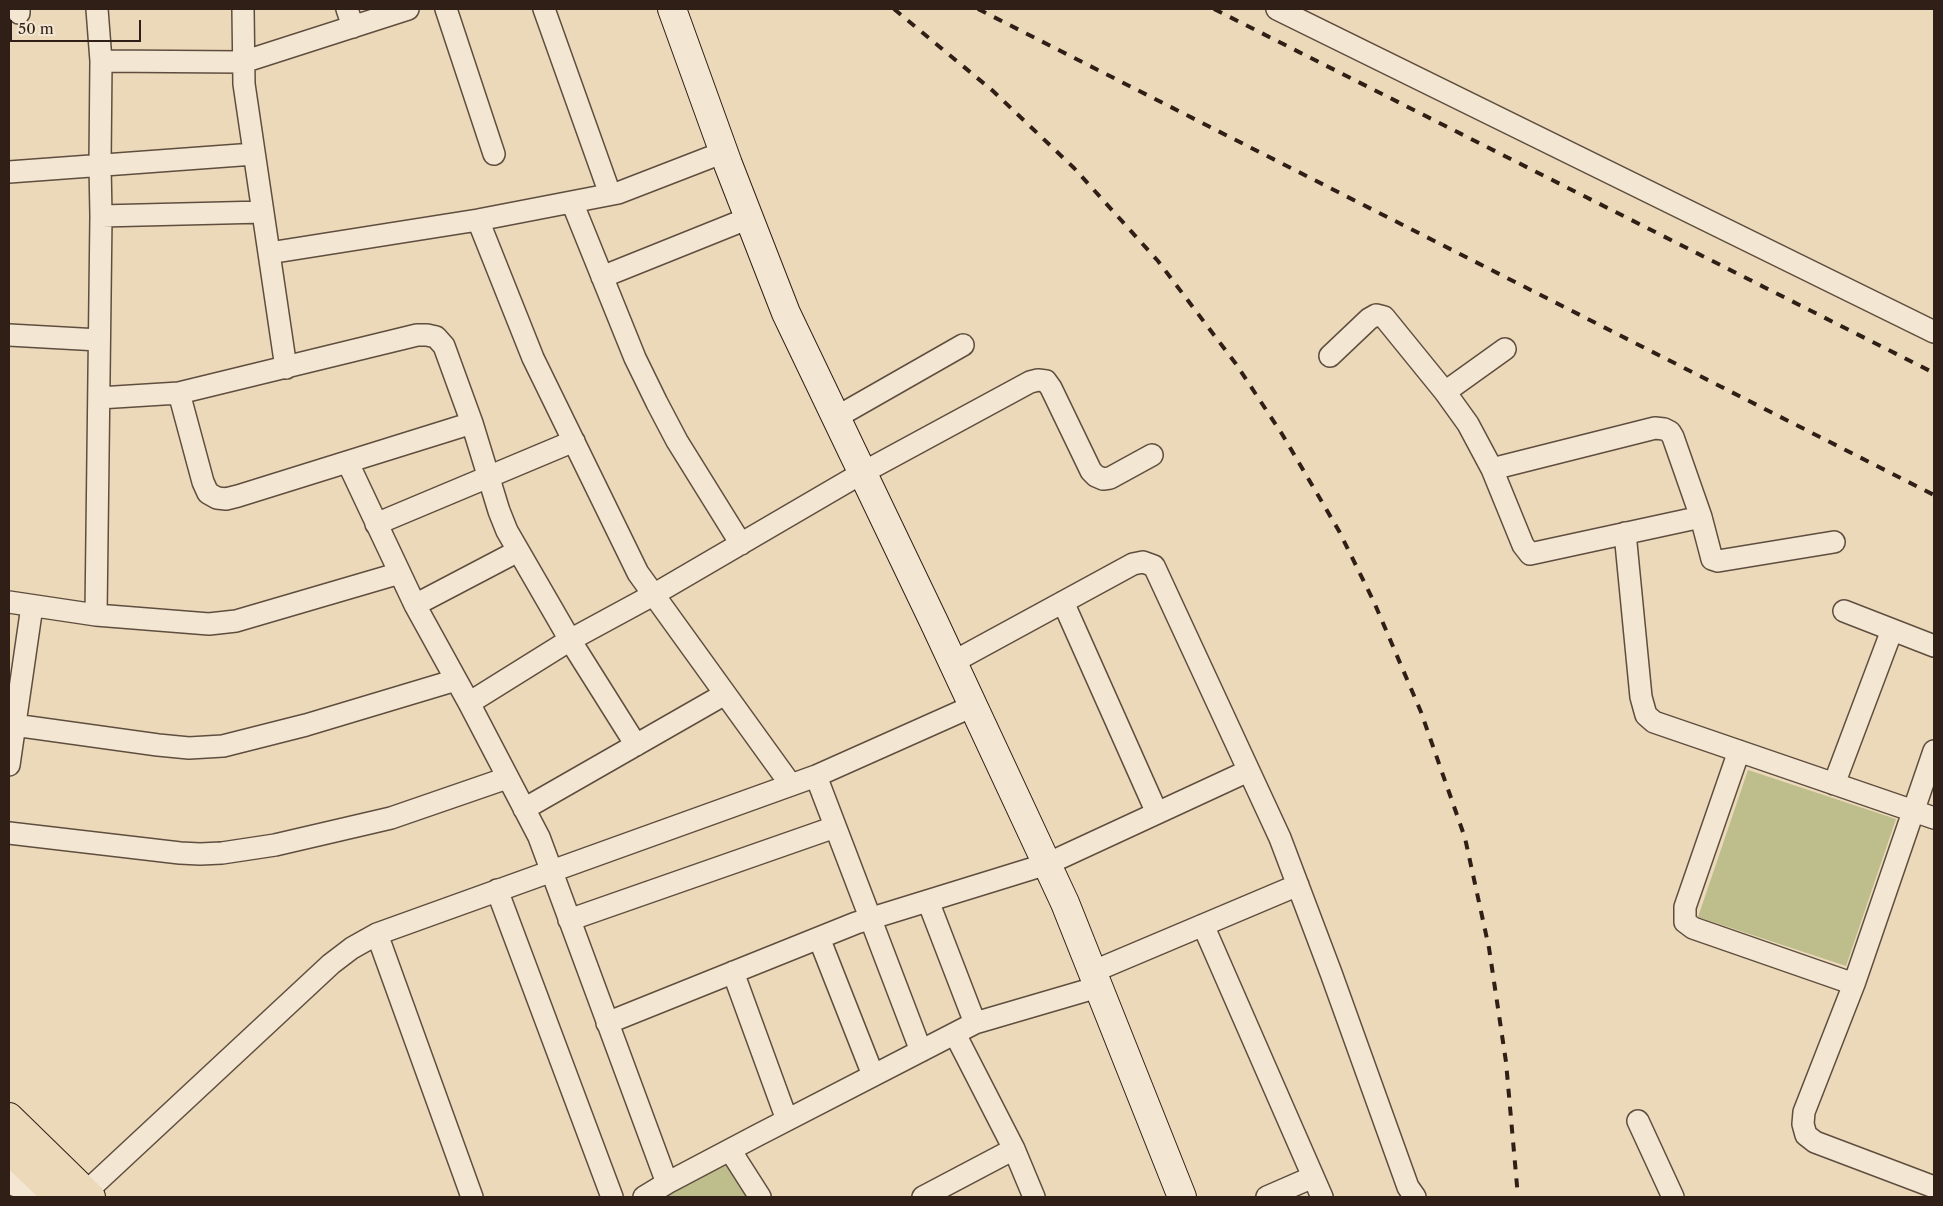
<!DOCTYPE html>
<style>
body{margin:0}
#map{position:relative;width:1943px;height:1206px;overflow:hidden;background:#ecd9ba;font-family:"Libre Caslon Text",serif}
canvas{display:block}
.frame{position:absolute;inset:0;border:10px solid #301f16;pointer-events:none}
.scale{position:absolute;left:10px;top:20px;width:131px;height:22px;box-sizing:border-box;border:2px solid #301f16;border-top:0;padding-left:6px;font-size:15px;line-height:18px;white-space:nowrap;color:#301f16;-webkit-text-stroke:4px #f3e6d2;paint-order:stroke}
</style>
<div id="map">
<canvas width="1943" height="1206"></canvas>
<div class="frame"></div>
<div class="scale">50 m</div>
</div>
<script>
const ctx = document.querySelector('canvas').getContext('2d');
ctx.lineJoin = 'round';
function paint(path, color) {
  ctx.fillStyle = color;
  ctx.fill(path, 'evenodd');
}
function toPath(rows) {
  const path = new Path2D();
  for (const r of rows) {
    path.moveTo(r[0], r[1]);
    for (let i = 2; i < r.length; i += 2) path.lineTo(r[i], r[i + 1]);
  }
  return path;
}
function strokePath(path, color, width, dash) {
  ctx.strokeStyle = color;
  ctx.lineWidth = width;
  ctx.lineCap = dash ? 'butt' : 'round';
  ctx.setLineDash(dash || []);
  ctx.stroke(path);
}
paint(toPath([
 [1748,770,1896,819,1846,966,1698,917],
 [727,1164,747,1197,657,1197]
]), '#bdbe8c');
const street = toPath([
 [243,9,244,84,286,368],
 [347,9,353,27],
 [446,9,494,154],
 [544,9,610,194],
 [1277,9,1934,332],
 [19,13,19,9],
 [101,61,243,62,408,9],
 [9,172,254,154],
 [572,202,635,358,657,403,677,441,741,544],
 [101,216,263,212],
 [478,220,533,358,638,573,791,785],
 [269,253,478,220,618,193,724,152],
 [602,277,749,218],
 [9,335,99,340],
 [1330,356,1369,319,1376,315,1384,317,1445,392,1468,424,1492,469,1523,545,1530,554,1701,517],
 [1445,392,1505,349],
 [179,393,203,482,208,493,217,498,226,499,238,496,472,423],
 [99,398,179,393,417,335,427,335,436,337,444,346,472,423,499,511,507,531,570,640,636,745],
 [835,418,963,345],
 [348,463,415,605,469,703,539,837,667,1183],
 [1492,469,1655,428,1664,429,1670,432,1673,437,1701,517,1712,559,1718,561,1834,542],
 [376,524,574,441],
 [1625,533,1641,697,1646,715,1654,722,1934,818],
 [9,602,96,615,209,624,236,621,400,573],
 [1063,602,1157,813],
 [415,605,518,551],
 [1844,611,1934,646],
 [96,615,101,216,100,164,101,61,97,9],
 [953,662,1133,564,1143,562,1154,566,1280,838,1331,973,1408,1187,1415,1197],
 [469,703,570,640,653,595,862,473,1030,382,1038,380,1046,381,1051,388,1091,471,1096,476,1103,479,1110,478,1152,455],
 [14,725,158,745,189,748,223,746,306,725,456,680],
 [1739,751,1685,907,1685,922,1693,928,1854,984],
 [1934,751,1854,984,1804,1112,1803,1124,1806,1135,1815,1142,1934,1187],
 [9,765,32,606],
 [816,776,921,1051],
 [1834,784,1892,630],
 [524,809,725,694],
 [9,833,180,853,200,854,222,853,275,845,391,818,507,778],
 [497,890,612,1197],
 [928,901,975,1023],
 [569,920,835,827],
 [1203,925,1322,1197],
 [377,934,472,1197],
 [819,938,873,1075],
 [733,972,787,1120],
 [1092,972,1298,885],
 [607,1023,856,923,1047,864,1248,771],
 [955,1034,1014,1149,1034,1197],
 [1638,1121,1673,1197],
 [730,1150,760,1197],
 [9,1179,16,1186,32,1189,45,1184],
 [86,1192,331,964,352,948,377,934,816,776,973,706],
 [644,1197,667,1183,758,1135,975,1023,1098,987],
 [923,1197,1014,1149],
 [1267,1197,1313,1177]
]);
const secondary = toPath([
 [672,9,728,164,786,313,934,622,1065,903,1182,1197]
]);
const primary = toPath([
 [9,1117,91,1197],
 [9,1150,58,1197]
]);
strokePath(street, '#5f4e3f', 24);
strokePath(secondary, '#301f16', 30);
strokePath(primary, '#301f16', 30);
strokePath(street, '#f3e6d2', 21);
strokePath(secondary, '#f3e6d2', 28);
strokePath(primary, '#ecd9ba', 28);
strokePath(toPath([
 [894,9,993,91,1074,168,1158,261,1236,364,1282,434,1339,531,1374,602,1421,712,1465,838,1489,948,1506,1062,1518,1197],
 [978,9,1934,495],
 [1214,9,1934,373]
]), '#301f16', 4, [9, 9]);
</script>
